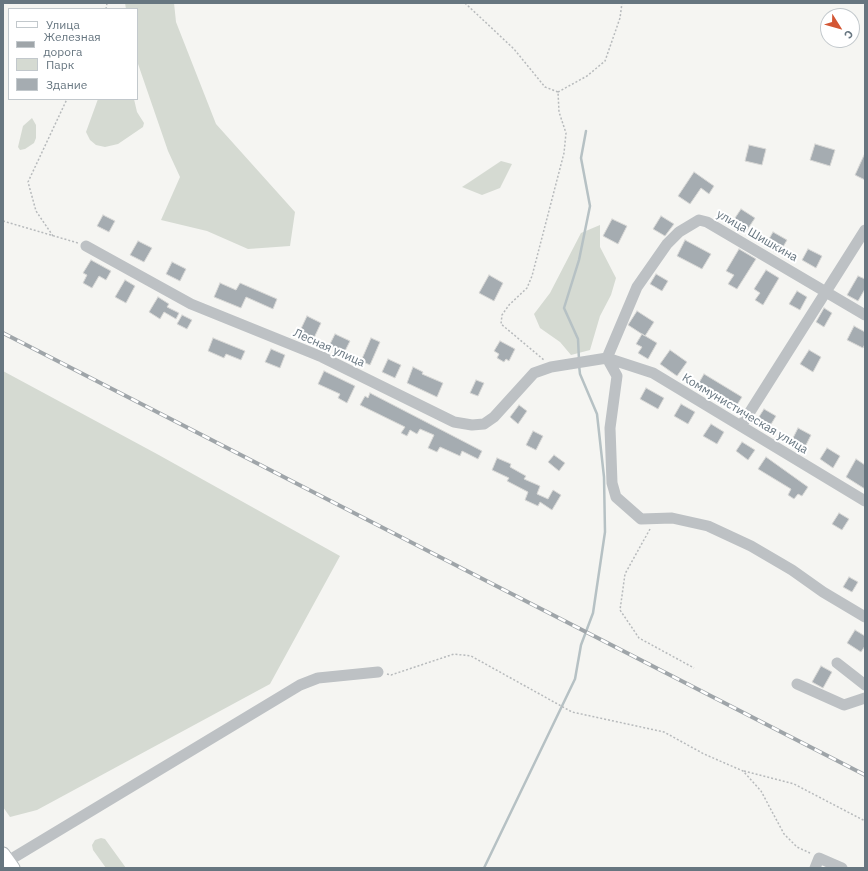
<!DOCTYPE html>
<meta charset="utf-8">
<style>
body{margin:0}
#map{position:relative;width:868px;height:871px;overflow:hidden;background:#f5f5f2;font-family:"IBM Plex Sans",sans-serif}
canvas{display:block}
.frame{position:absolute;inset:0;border:4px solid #677680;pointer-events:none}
.legend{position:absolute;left:8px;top:8px;width:130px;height:92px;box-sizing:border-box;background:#fff;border:1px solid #c2c8cc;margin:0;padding:5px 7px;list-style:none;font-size:12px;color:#677680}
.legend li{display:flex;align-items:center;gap:8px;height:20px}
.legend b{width:20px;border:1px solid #c2c8cc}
.north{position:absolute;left:820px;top:8px;width:40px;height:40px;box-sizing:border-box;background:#fff;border:1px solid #c2c8cc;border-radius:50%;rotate:127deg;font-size:11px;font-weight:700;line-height:16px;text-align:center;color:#677680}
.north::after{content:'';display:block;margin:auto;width:14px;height:18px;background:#d35634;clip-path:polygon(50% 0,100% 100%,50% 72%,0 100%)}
</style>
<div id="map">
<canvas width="868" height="871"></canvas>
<div class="frame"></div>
<ul class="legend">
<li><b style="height:5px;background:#fff"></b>Улица</li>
<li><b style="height:5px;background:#9fa5a9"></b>Железная дорога</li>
<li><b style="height:11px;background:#d5dad2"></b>Парк</li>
<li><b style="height:11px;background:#a5acb1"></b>Здание</li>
</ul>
<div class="north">С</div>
</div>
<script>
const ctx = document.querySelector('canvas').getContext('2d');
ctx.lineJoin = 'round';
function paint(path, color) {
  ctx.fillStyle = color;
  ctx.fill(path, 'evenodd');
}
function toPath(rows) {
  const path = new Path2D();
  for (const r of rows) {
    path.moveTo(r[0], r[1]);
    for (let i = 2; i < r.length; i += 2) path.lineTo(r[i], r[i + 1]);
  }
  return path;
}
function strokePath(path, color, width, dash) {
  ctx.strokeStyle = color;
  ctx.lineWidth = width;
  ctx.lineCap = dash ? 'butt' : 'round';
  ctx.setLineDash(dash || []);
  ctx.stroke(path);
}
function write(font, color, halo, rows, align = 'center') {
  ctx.font = font + ' "IBM Plex Sans",sans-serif';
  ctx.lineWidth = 4;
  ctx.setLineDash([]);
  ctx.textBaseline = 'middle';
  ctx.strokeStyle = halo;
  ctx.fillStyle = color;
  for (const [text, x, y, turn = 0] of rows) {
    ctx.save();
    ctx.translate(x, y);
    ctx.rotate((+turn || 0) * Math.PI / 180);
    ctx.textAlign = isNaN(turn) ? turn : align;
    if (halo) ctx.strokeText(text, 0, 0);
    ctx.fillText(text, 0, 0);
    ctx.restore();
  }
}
paint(toPath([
 [125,3,174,3,176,22,216,124,295,212,290,246,248,249,207,231,161,220,180,177,168,151,137,61,137,9,126,9],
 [98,99,134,99,137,112,144,123,143,127,118,144,105,147,96,145,90,140,86,132],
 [32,118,36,125,36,138,34,143,25,149,20,150,18,147,23,126],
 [501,161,512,164,500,188,482,195,462,187],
 [600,225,600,247,616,278,611,295,600,316,590,350,571,355,560,342,540,328,534,314,550,293,581,233],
 [3,371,157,454,340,556,270,684,37,810,10,817,3,807],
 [101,838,105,839,126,868,106,868,93,850,92,845,95,840]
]), '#d5dad2');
strokePath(toPath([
 [579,360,578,339,564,308,579,260,590,206,581,158,586,131],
 [484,868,575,679,581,645,593,613,605,532,604,477,597,414,580,374,579,365]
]), '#b6c1c4', 2.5);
const building = toPath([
 [815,144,835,150,830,166,810,160,815,144],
 [749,145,766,149,762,165,745,161,749,145],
 [865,153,865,180,855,175,865,153],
 [694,172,714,186,709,194,701,188,690,204,678,196,694,172],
 [741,209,755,218,745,233,731,224,741,209],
 [103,215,115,221,109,232,97,226,103,215],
 [661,216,674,224,665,236,653,229,661,216],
 [612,219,627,226,618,244,603,236,612,219],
 [773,232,787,240,779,254,765,246,773,232],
 [685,240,711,254,702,269,677,256,685,240],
 [138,241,152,248,144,262,130,255,138,241],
 [739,249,756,259,737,289,728,284,734,275,726,271,739,249],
 [808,249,822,256,816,268,802,260,808,249],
 [91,260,111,271,106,280,99,276,92,288,83,283,87,275,83,273,91,260],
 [172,262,186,269,180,281,166,274,172,262],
 [766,270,779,278,763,305,755,300,760,293,754,289,766,270],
 [656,274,668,281,662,291,650,284,656,274],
 [489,275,503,283,494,301,479,293,489,275],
 [858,276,865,279,865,289,858,301,847,295,858,276],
 [125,280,135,286,126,303,115,297,125,280],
 [220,283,236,290,240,283,277,299,273,309,246,297,241,308,214,297,220,283],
 [797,291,807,297,800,310,789,304,797,291],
 [158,297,169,304,167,307,179,313,176,319,164,312,160,319,149,312,158,297],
 [824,308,832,313,824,327,816,322,824,308],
 [637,311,654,322,645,336,628,325,637,311],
 [182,315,192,320,187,329,177,324,182,315],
 [307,316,321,323,313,340,299,333,307,316],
 [854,326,865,332,865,344,863,348,847,340,854,326],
 [335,334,350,341,344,353,329,346,335,334],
 [642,334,657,343,648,359,638,353,642,347,636,344,642,334],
 [213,338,245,351,241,360,226,354,224,358,208,351,213,338],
 [371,338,380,342,370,365,361,361,371,338],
 [500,341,515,349,509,361,506,359,504,362,497,358,499,354,494,351,500,341],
 [271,349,285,355,280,368,265,362,271,349],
 [670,350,687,362,677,376,660,364,670,350],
 [809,350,821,357,813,372,800,364,809,350],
 [388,359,401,365,395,378,382,372,388,359],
 [413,367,423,372,422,374,443,383,437,397,407,383,413,367],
 [324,371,355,386,347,403,338,398,340,394,318,384,324,371],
 [704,374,742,397,733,411,720,403,722,400,697,386,704,374],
 [476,380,484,383,478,396,470,393,476,380],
 [646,388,664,398,658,409,640,399,646,388],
 [370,393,482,451,478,459,462,451,460,456,440,447,437,452,428,448,434,435,420,429,417,434,410,430,407,436,401,433,405,427,360,405,365,396,368,398,370,393],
 [681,404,695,412,688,424,674,416,681,404],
 [519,405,527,411,518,424,510,417,519,405],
 [764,409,776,416,767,431,755,423,764,409],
 [711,424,724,432,717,444,703,436,711,424],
 [798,428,811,435,804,449,791,442,798,428],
 [533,431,543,436,536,450,526,445,533,431],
 [742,442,755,450,748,460,736,451,742,442],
 [827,448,840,456,833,468,820,459,827,448],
 [554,455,565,463,559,471,548,462,554,455],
 [766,457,808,487,802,496,798,494,794,499,788,495,791,489,758,469,766,457],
 [497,458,511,464,510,467,526,476,524,479,540,486,537,494,548,499,553,490,561,495,552,510,540,502,538,506,525,500,528,492,507,481,509,478,492,470,497,458],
 [856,459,865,465,865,489,846,477,856,459],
 [839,513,849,519,842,530,832,524,839,513],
 [849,577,858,582,852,592,843,587,849,577],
 [855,630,865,636,865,646,861,652,847,643,855,630],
 [821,666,832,672,823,688,812,682,821,666]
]);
paint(building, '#a5acb1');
strokePath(building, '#d7d7d5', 1);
const major = toPath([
 [3,854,13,868]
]);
strokePath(major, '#b0b5b8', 15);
strokePath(toPath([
 [465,3,514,49,545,87,558,92,559,112,566,133,564,153,532,276,527,288,509,305,502,315,501,324,544,360],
 [106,9,107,3],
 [558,92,587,76,605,61,620,18,622,3],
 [3,221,78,243],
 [53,236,36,211,28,182,67,99],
 [650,529,625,574,620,610,639,638,694,668],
 [387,674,391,675,454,654,471,656,572,712,664,732,704,754,743,771,761,791,784,834,797,847,810,853],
 [744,771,794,784,865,821]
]), '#b7babc', 1.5, [2, 2]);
strokePath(toPath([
 [86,246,191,304,322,357,454,422,472,425,484,424,494,417,534,373,551,367,607,358,653,373,865,501],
 [607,358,617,376,610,428,612,483,616,497,641,519,672,518,708,526,751,546,792,570,823,592,865,617],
 [607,358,637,287,667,244,679,232,699,220,707,222,865,315],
 [741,426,865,230],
 [837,663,865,685],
 [797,684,844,705,865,698],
 [8,861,300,685,318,678,378,672],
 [815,868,819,858,842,868]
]), '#bdc1c4', 11);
strokePath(major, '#fff', 13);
const rail = toPath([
 [3,333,865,775]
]);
strokePath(rail, '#9fa5a9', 4);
strokePath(rail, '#fff', 2.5, [8]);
write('12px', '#677680', '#fff', [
 ["улица Шишкина",757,236,30],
 ["Лесная улица",329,348,24],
 ["Коммунистическая улица",745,414,31]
]);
</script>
